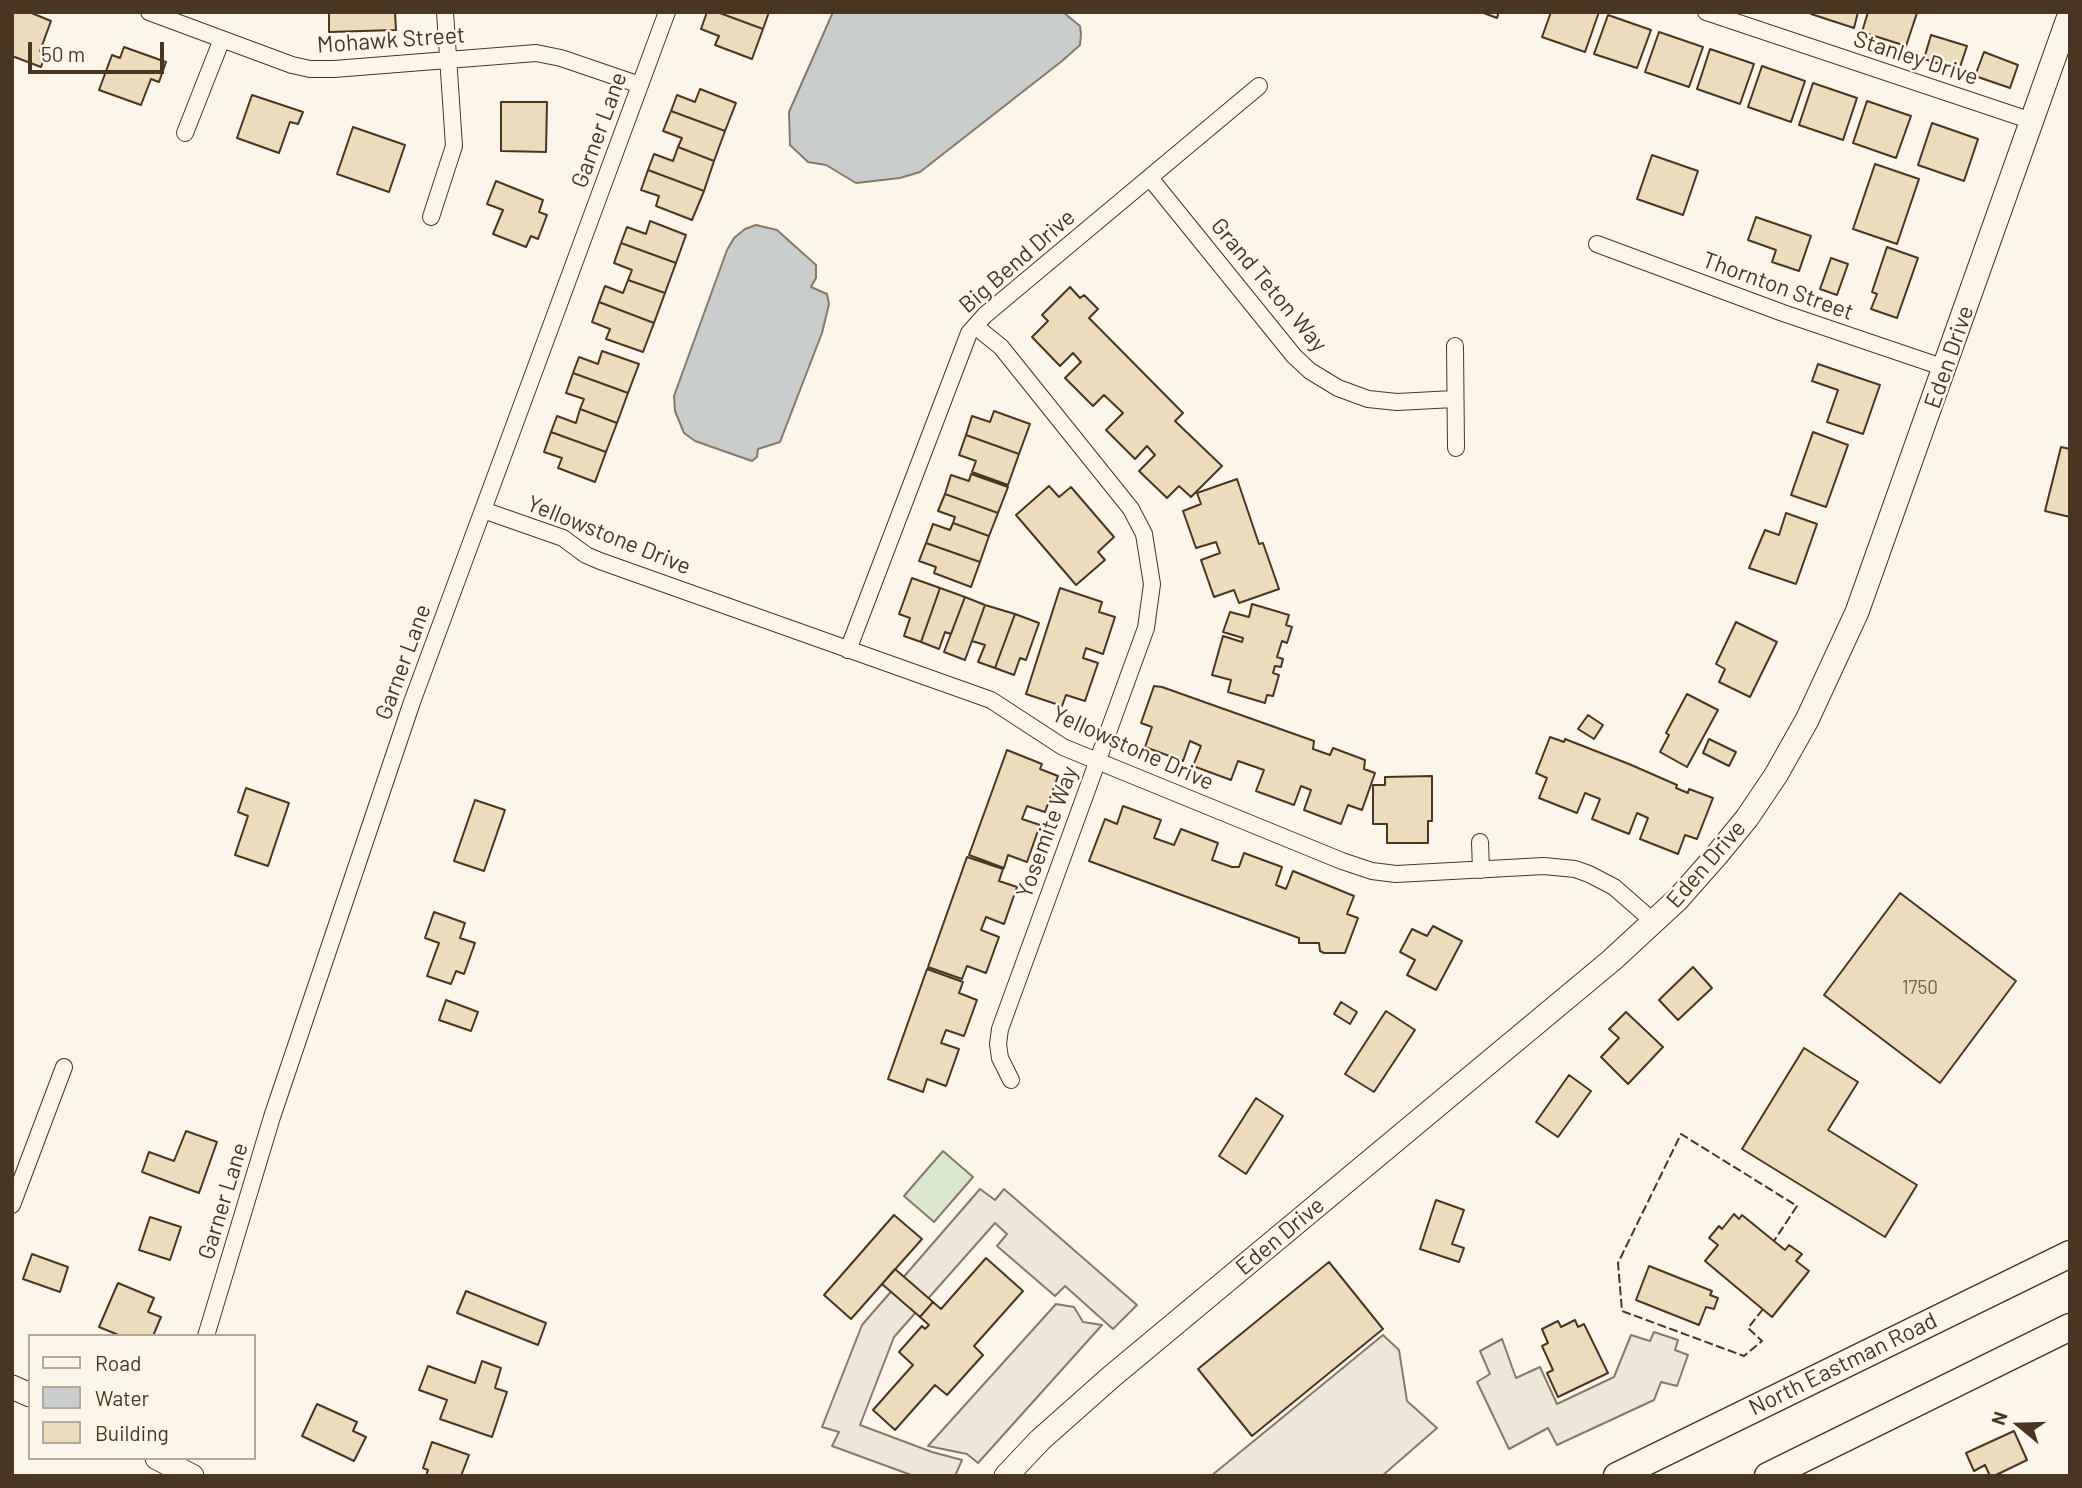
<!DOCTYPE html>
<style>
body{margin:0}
#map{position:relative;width:2082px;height:1488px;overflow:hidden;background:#fbf6e9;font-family:Barlow,sans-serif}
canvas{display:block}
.frame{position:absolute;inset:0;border:14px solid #4a3520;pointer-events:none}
.legend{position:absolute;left:28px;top:1334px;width:228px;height:126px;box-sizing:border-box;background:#fbf6e9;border:2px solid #b4a999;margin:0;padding:9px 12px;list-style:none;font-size:21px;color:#4a3520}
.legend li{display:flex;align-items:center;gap:14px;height:35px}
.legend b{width:35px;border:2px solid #b4a999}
.north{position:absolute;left:1984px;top:1390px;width:70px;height:70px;-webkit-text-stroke:5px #fbf6e9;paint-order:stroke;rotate:289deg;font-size:19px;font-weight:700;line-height:28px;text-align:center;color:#4a3520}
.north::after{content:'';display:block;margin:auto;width:24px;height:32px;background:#4a3520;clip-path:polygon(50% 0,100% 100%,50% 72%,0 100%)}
.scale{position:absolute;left:28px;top:42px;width:136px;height:32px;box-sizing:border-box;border:4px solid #4a3520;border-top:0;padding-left:9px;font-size:21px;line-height:24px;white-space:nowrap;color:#4a3520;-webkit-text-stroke:5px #fbf6e9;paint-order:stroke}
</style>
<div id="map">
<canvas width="2082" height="1488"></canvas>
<div class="frame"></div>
<ul class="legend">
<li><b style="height:9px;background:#fbf6e9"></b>Road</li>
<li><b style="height:19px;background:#c9cecd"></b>Water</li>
<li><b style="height:19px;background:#ecdcbc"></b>Building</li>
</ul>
<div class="north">N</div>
<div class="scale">50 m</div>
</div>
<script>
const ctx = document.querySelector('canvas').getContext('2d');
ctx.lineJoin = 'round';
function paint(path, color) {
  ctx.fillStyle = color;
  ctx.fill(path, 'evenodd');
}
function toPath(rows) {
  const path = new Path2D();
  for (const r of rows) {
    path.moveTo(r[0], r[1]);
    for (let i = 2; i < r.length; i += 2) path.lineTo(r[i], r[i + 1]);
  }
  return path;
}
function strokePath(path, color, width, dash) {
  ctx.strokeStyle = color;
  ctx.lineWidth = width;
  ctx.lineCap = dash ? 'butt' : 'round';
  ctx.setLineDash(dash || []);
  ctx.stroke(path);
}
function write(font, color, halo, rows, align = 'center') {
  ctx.font = font + ' Barlow,sans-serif';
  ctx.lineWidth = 5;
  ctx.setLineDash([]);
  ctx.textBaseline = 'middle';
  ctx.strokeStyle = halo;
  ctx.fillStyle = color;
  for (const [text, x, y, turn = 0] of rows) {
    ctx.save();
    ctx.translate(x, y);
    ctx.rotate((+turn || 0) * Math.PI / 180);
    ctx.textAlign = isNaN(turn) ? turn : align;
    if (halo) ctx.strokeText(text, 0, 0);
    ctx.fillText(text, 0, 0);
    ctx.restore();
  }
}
const green = toPath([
 [943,1151,973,1177,934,1222,904,1196,943,1151]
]);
paint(green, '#dce7d0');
strokePath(green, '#887966', 2);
const parking = toPath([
 [980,1189,995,1200,1004,1189,1137,1305,1113,1329,1065,1286,1055,1296,997,1246,1007,1234,995,1223,894,1337,860,1425,932,1452,962,1460,955,1476,914,1476,832,1446,839,1432,822,1427,862,1325,980,1189],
 [1056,1304,1074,1307,1083,1322,1102,1325,978,1463,967,1454,928,1446,1056,1304],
 [1654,1332,1678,1340,1675,1350,1688,1355,1677,1386,1661,1382,1654,1400,1557,1445,1548,1428,1509,1449,1477,1382,1490,1374,1480,1351,1502,1339,1516,1378,1540,1367,1557,1404,1614,1377,1631,1335,1650,1341,1654,1332],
 [1383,1335,1399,1350,1407,1401,1437,1428,1382,1476,1211,1476,1383,1335]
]);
paint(parking, '#ede7d9');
strokePath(parking, '#887966', 2);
const water = toPath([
 [833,12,1063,12,1080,26,1081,34,1080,45,1062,61,920,172,900,178,856,183,826,165,808,162,790,145,789,112,833,12],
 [756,225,777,230,816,265,816,278,811,287,827,294,829,304,822,333,780,442,758,449,757,457,752,461,695,441,684,433,675,411,674,396,727,250,734,238,745,229,756,225]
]);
paint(water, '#c9cecd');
strokePath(water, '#887966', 2);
const building = toPath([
 [12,12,29,12,51,21,40,51,46,53,41,67,12,56,12,12],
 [329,12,395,12,396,30,329,32,329,12],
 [707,12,717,12,763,29,752,59,715,45,719,36,701,29,707,12],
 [717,12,769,12,763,29,717,12],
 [1481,12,1499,12,1497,18,1481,12],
 [1551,12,1599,12,1585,52,1542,37,1551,12],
 [1811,12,1858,12,1854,28,1811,14,1811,12],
 [1868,12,1917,13,1906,46,1862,32,1868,12],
 [1608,15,1651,30,1637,68,1594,54,1608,15],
 [1659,32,1703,47,1689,87,1645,72,1659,32],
 [1931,35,1967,46,1959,70,1924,59,1931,35],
 [124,47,166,62,159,82,151,79,141,105,99,90,112,55,120,58,124,47],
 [1710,49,1754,64,1740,104,1697,89,1710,49],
 [1984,52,2018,65,2010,88,1975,76,1984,52],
 [1762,66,1805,81,1791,122,1748,107,1762,66],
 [1813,83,1857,98,1843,140,1799,125,1813,83],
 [700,89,736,103,725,131,671,111,677,95,695,102,700,89],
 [252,95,303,112,298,124,290,122,279,153,237,138,252,95],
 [1867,101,1911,116,1896,158,1853,143,1867,101],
 [501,102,547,102,546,152,501,151,501,102],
 [671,111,725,131,714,161,678,147,682,138,663,131,671,111],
 [1932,123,1978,139,1964,181,1918,165,1932,123],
 [353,127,405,145,389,192,337,174,353,127],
 [678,147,714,161,704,191,648,170,654,154,673,161,678,147],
 [1652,155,1698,171,1683,215,1637,199,1652,155],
 [1875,164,1919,179,1897,244,1853,229,1875,164],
 [648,170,704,191,692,220,656,206,659,196,641,190,648,170],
 [496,181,543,200,539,212,547,215,538,239,531,236,526,247,493,234,503,210,487,204,496,181],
 [1756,217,1811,236,1799,271,1772,262,1776,250,1748,240,1756,217],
 [650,221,686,235,676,263,621,243,627,227,646,234,650,221],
 [621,243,676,263,665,293,628,280,632,270,614,263,621,243],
 [1887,247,1918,258,1897,318,1871,309,1877,294,1872,292,1887,247],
 [1831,258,1848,264,1837,295,1820,289,1831,258],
 [628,280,665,293,654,323,599,302,605,286,623,293,628,280],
 [1070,287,1080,298,1084,295,1098,309,1089,318,1183,413,1175,421,1222,466,1191,497,1179,486,1167,498,1139,471,1155,455,1147,446,1135,459,1106,430,1123,413,1104,395,1093,406,1065,378,1081,362,1073,353,1060,366,1032,337,1048,321,1042,315,1070,287],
 [599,302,654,323,643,352,606,339,610,329,592,322,599,302],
 [602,351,639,364,628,393,573,373,579,357,598,364,602,351],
 [1818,364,1880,385,1863,434,1827,422,1838,390,1812,381,1818,364],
 [573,373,628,393,617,423,580,409,584,399,566,393,573,373],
 [580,409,617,423,606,452,551,432,557,416,576,423,580,409],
 [994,411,1030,424,1019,454,966,435,972,416,990,422,994,411],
 [551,432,606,452,595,482,558,468,562,458,544,452,551,432],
 [1813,432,1848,445,1826,507,1791,495,1813,432],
 [966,435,1019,454,1008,485,972,472,976,461,959,455,966,435],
 [2061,447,2070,449,2070,517,2045,511,2061,447],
 [971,474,1008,487,998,513,945,494,951,475,969,481,971,474],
 [1237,479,1259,544,1263,543,1279,589,1239,603,1234,590,1214,597,1201,560,1220,553,1216,542,1196,548,1183,511,1201,504,1197,493,1237,479],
 [1049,486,1059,497,1071,487,1114,537,1098,552,1105,560,1076,585,1016,515,1049,486],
 [945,494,998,513,989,536,953,523,955,517,938,511,945,494],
 [1786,513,1817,524,1796,584,1749,568,1765,530,1779,535,1786,513],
 [953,523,989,536,980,562,926,543,933,524,950,530,953,523],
 [926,543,980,562,971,587,934,573,936,567,919,561,926,543],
 [912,578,940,588,921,642,904,636,910,618,899,614,912,578],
 [940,588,965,597,951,634,945,632,939,649,921,642,940,588],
 [1060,588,1102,602,1099,612,1115,617,1103,654,1086,648,1083,658,1098,663,1085,701,1066,695,1062,706,1026,694,1060,588],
 [965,597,985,605,965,660,944,652,965,597],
 [1252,604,1289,615,1286,625,1292,627,1287,643,1282,641,1277,657,1283,659,1281,667,1275,666,1273,673,1279,675,1273,696,1267,695,1265,703,1228,692,1231,680,1212,675,1223,636,1242,642,1243,638,1223,632,1230,612,1249,617,1252,604],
 [985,605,1015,614,995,668,978,662,985,645,972,641,985,605],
 [1015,614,1039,623,1026,660,1020,658,1014,675,995,668,1015,614],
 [1736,622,1777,642,1750,697,1719,682,1725,669,1716,664,1736,622],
 [1154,686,1162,687,1314,741,1313,749,1330,755,1333,748,1365,760,1364,769,1375,773,1362,810,1348,805,1341,824,1304,810,1311,790,1301,786,1294,805,1256,791,1264,770,1238,761,1231,780,1193,766,1201,746,1190,741,1183,761,1145,747,1152,727,1141,723,1154,686],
 [1687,694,1718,710,1687,767,1660,752,1669,735,1666,733,1687,694],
 [1588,715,1603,725,1594,739,1578,729,1588,715],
 [1550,737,1564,742,1565,739,1629,764,1677,785,1676,788,1688,793,1689,789,1713,798,1697,839,1685,835,1678,854,1640,839,1648,818,1637,813,1629,834,1592,819,1600,799,1585,793,1577,813,1539,798,1547,778,1536,773,1550,737],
 [1709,739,1736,752,1729,766,1703,753,1709,739],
 [1007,750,1042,764,1040,769,1058,776,1045,812,1027,806,1022,819,1040,825,1027,862,1008,855,1004,868,969,855,1007,750],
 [1432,776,1432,821,1428,821,1428,843,1387,843,1387,824,1373,824,1373,785,1385,785,1385,777,1432,776],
 [246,788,289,803,268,866,235,855,248,816,238,812,246,788],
 [475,800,505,810,484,871,454,861,475,800],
 [1123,806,1161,820,1154,838,1174,845,1181,829,1218,843,1212,860,1232,867,1239,867,1244,853,1282,867,1276,885,1286,889,1293,871,1354,896,1347,914,1358,918,1345,953,1324,953,1320,951,1319,943,1299,943,1299,938,1089,861,1105,819,1117,824,1123,806],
 [967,857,1003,869,999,881,1017,887,1004,924,986,917,981,930,999,937,986,973,967,966,962,979,928,967,967,857],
 [1900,893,2016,981,1940,1083,1824,995,1900,893],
 [434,912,465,923,460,938,475,943,464,974,456,971,451,984,427,976,439,943,425,938,434,912],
 [1433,926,1462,941,1436,990,1407,975,1415,960,1400,952,1412,929,1427,936,1433,926],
 [1693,967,1712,988,1678,1020,1659,1000,1693,967],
 [927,969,963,982,959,993,977,1000,964,1036,946,1030,941,1043,959,1049,946,1086,927,1079,923,1092,888,1079,927,969],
 [446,1000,478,1012,471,1031,439,1020,446,1000],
 [1341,1002,1357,1012,1350,1024,1334,1014,1341,1002],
 [1386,1011,1415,1030,1374,1092,1345,1074,1386,1011],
 [1626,1012,1663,1047,1628,1084,1601,1057,1619,1038,1609,1029,1626,1012],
 [1804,1048,1858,1082,1828,1130,1917,1185,1885,1237,1742,1149,1804,1048],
 [1569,1075,1591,1091,1558,1137,1536,1122,1569,1075],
 [1256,1098,1283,1116,1246,1174,1219,1156,1256,1098],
 [186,1131,217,1142,199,1193,142,1172,149,1152,174,1161,186,1131],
 [1436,1200,1464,1210,1452,1244,1464,1248,1459,1262,1420,1249,1436,1200],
 [1734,1214,1739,1219,1742,1215,1785,1250,1789,1245,1802,1254,1796,1261,1809,1271,1772,1317,1705,1261,1718,1245,1709,1238,1719,1226,1722,1229,1734,1214],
 [894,1215,922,1239,851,1319,824,1295,894,1215],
 [150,1217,181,1227,170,1260,139,1250,150,1217],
 [32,1254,68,1267,60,1292,23,1279,32,1254],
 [986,1258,1023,1291,974,1346,983,1355,947,1395,935,1385,895,1430,873,1410,913,1365,899,1352,922,1326,925,1329,929,1325,920,1317,933,1302,941,1309,986,1258],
 [1329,1262,1383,1329,1252,1436,1198,1369,1329,1262],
 [1649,1266,1712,1291,1710,1295,1718,1298,1714,1309,1706,1307,1699,1325,1636,1300,1649,1266],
 [895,1269,933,1302,920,1317,882,1284,895,1269],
 [118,1283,154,1298,148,1312,161,1317,153,1336,121,1336,99,1327,118,1283],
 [466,1291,546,1323,538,1345,457,1313,466,1291],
 [1575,1320,1578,1327,1584,1324,1608,1373,1558,1397,1547,1373,1553,1370,1542,1346,1548,1343,1542,1329,1558,1321,1561,1327,1575,1320],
 [482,1361,501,1368,495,1388,507,1392,492,1437,440,1419,447,1400,419,1390,428,1366,475,1383,482,1361],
 [317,1404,357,1422,353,1431,366,1437,354,1461,302,1436,317,1404],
 [2014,1431,2027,1460,1994,1476,1990,1476,1985,1465,1974,1471,1966,1453,2014,1431],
 [432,1442,469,1455,461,1476,426,1476,428,1470,423,1468,432,1442]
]);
paint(building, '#ecdcbc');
strokePath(building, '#4a3520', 2);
const street = toPath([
 [149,12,292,65,310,69,334,69,536,53,561,58,640,85],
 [1706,12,2032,121],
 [185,133,222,39],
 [1150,178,1294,356,1310,371,1338,388,1368,399,1397,402,1454,399],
 [431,217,454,146,445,12],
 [1597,244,1783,313,1945,368],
 [975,326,1001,347,1131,509,1144,534,1152,584,1146,628,1000,1029,998,1044,1000,1058,1011,1080],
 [1455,346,1456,448],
 [483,510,563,538,586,555,600,561,991,700,1063,747,1342,861,1372,871,1396,874,1544,866,1575,869,1589,874,1614,887,1654,922],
 [848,650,969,333,985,315,1259,86],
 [1480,842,1481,870],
 [12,1205,64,1067],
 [206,1336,272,1117,412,702,667,12]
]);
const secondary = toPath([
 [12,1387,30,1395],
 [157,1458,192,1476],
 [1006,1476,1040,1440,1111,1377,1612,960,1678,899,1716,856,1747,818,1776,775,1807,720,1857,612,2070,13]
]);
const primary = toPath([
 [1617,1476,2070,1254],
 [1768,1476,2070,1327]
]);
strokePath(street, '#4a3520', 18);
strokePath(secondary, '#4a3520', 25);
strokePath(primary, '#4a3520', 29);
strokePath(street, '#fbf6e9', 16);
strokePath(secondary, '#fbf6e9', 23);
strokePath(primary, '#fbf6e9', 26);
strokePath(toPath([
 [1763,1309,1748,1328,1762,1341,1744,1356,1622,1311,1618,1263,1681,1134,1797,1206,1774,1241]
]), '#4a3520', 2, [9, 3.5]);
write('19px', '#725f47', null, [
 ["1750",1920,988]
]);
write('23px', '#4a3520', '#fbf6e9', [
 ["Mohawk Street",391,40,-4],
 ["Stanley Drive",1916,58,18],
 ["Garner Lane",599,130,-70],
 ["Big Bend Drive",1017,261,-41],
 ["Grand Teton Way",1269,285,50],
 ["Thornton Street",1778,286,20],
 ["Eden Drive",1949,357,-71],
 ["Yellowstone Drive",609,535,22],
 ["Garner Lane",403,662,-70],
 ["Yellowstone Drive",1133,748,24],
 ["Yosemite Way",1047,832,-70],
 ["Eden Drive",1706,864,-49],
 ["Garner Lane",223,1201,-73],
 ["Eden Drive",1280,1236,-40],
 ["North Eastman Road",1843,1364,-26]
]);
</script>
